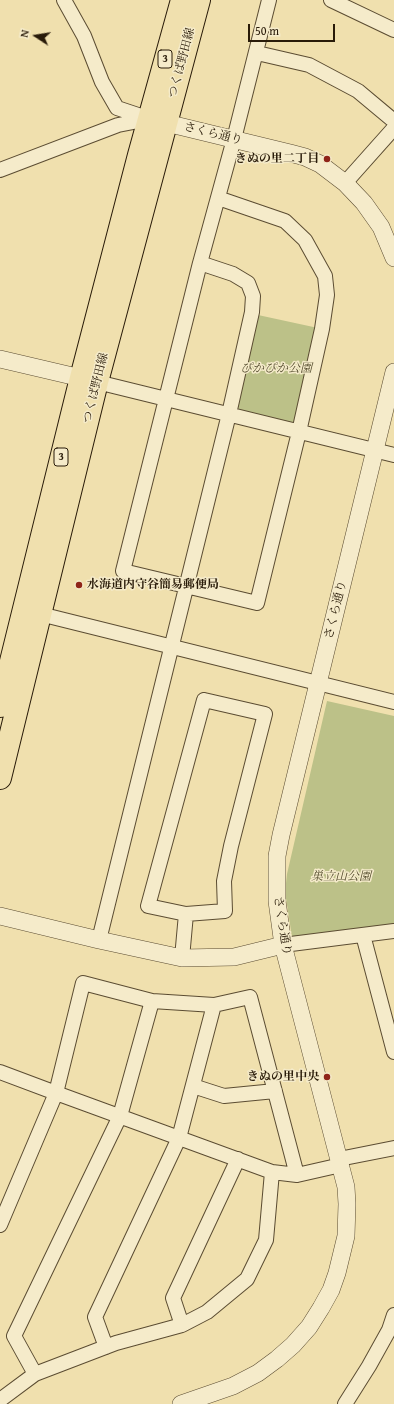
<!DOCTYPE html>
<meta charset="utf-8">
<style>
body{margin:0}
#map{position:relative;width:394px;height:1404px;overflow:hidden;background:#f0e0ae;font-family:"Gentium Book Plus",serif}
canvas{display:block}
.north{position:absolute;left:16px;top:16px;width:40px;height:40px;-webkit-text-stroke:3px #f5ebca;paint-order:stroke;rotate:282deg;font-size:11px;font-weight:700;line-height:16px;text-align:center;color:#291b09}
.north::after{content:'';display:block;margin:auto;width:14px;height:18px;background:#291b09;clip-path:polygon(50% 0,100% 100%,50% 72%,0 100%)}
.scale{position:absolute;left:248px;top:24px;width:87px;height:18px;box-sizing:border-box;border:2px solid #291b09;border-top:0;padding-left:5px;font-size:12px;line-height:14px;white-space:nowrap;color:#291b09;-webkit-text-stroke:3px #f5ebca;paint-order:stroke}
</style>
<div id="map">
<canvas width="394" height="1404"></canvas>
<div class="north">N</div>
<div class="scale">50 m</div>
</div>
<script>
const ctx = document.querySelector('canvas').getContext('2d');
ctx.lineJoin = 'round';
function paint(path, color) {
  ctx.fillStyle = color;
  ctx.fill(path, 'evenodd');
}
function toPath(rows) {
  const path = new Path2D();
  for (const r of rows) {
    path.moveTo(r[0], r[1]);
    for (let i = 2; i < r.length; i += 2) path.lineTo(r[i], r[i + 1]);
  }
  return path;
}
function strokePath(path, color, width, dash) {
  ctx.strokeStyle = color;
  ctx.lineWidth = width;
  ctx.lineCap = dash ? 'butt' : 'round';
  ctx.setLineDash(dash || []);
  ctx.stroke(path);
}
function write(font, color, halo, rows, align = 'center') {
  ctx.font = font + ' "Gentium Book Plus","Noto Serif JP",serif';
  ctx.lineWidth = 3;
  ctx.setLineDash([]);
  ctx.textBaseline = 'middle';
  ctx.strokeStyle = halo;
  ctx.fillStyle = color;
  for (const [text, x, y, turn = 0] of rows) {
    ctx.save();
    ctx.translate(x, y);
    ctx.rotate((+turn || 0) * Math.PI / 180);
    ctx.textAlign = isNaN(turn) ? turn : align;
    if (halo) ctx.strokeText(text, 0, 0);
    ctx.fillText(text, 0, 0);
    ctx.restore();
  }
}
paint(toPath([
 [258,315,318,328,295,423,235,409],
 [327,701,394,716,394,925,292,937,285,892,287,874]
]), '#bcc188');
const minor = toPath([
 [64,0,84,36,102,82,117,108,147,118],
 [331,0,394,30],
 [257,53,309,65,358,91,394,121],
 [0,170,118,125,149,119],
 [345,183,394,128],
 [218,198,285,221,305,240,325,276,327,295,322,329,299,432,257,603,123,571,200,263,234,139,269,0],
 [97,382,394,455],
 [40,614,394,702],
 [204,700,265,714,231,846,224,881,225,911,186,914,148,906,204,700],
 [363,935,394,1052],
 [99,940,229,414,252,312,253,296,248,283,233,274,200,263],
 [283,945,394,931],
 [182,958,186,914],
 [0,1072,56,1093,83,983,152,1001,214,1005,250,997,297,1175],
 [193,1086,224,1096,275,1091],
 [339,1159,394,1148],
 [0,1225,56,1093,272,1172,297,1175,341,1165],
 [182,1325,173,1298,238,1159],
 [106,1347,95,1317,179,1138,214,1005],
 [35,1374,14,1336,120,1116,152,1001],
 [0,1400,35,1374,116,1343,182,1325,207,1312,247,1279,266,1240,272,1172],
 [345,1404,369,1366,389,1330,394,1315]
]);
const tertiary = toPath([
 [154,120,290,153,305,157,320,164,345,183,364,203,381,227,394,258],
 [0,359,81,378],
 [0,916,99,940,182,958,234,957,283,945],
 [181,1404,233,1386,258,1373,277,1359,293,1345,309,1327,321,1308,331,1290,337,1273,346,1236,347,1204,346,1187,283,945,277,901,277,856,281,835,394,372]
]);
const primary = toPath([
 [0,706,81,378,139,155,182,0],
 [0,778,97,382,199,0]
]);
strokePath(minor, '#5b4c32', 16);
strokePath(tertiary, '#5b4c32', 18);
strokePath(primary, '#291b09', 24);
strokePath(minor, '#f5ebca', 14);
strokePath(tertiary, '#f5ebca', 17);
strokePath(primary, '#f0e0ae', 22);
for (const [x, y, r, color] of [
 [327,159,4,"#8f2418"],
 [79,585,4,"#8f2418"],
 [327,1077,4,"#8f2418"]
]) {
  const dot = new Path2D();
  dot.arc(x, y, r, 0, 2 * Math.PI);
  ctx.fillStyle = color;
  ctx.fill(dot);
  strokePath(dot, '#f5ebca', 1.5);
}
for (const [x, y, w] of [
 [165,59,14],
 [61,457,14]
]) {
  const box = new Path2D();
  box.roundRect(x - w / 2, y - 9, w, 18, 3);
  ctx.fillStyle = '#f5ebca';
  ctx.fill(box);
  strokePath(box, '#291b09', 1);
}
write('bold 11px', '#291b09', null, [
 ["3",165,59],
 ["3",61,457]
]);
write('12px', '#291b09', '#f5ebca', [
 ["つくば野田線",182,63,-75],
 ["さくら通り",213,134,14],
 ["つくば野田線",96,388,-76],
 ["さくら通り",336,610,-76],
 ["さくら通り",282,926,81]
]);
write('bold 12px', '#291b09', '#f5ebca', [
 ["きぬの里二丁目",319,159],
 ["水海道内守谷簡易郵便局",87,585,"left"],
 ["きぬの里中央",319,1077]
], 'right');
write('italic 12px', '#554d2f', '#f5ebca', [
 ["ぴかぴか公園",276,369],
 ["巣立山公園",341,877]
]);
</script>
